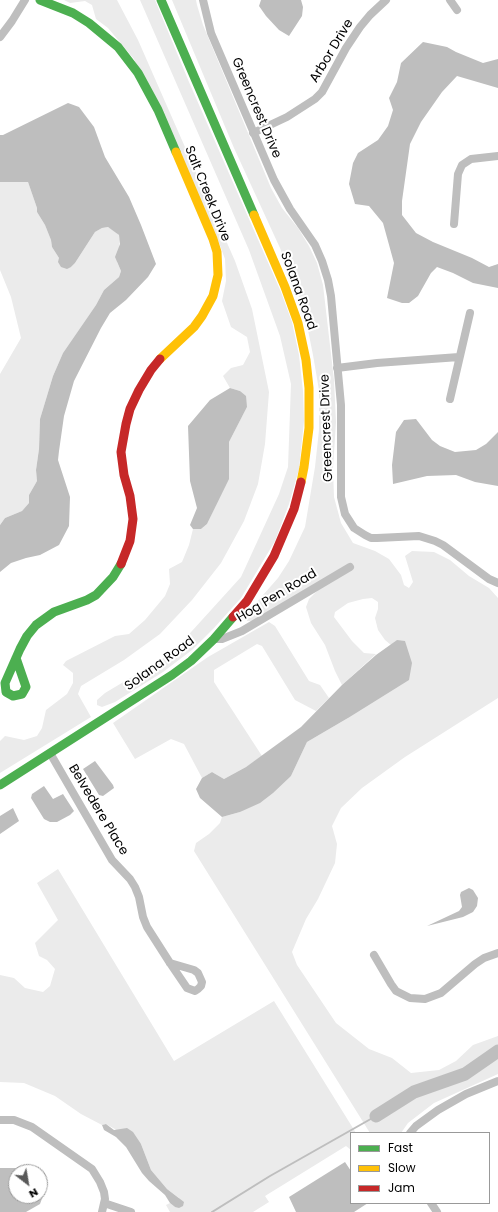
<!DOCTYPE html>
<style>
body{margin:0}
#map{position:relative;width:498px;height:1212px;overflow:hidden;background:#fff;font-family:Poppins,sans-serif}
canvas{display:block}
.legend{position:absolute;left:350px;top:1132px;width:140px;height:72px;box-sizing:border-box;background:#fff;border:1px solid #999;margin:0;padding:5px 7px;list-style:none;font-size:12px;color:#000}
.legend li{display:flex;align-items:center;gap:8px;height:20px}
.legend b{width:20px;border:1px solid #999}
.north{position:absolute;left:8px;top:1164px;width:40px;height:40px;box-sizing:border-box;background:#fff;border:1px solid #999;border-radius:50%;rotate:149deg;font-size:11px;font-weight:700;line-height:16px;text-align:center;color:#000}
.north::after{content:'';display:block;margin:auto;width:14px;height:18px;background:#595959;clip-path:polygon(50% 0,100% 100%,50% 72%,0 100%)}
</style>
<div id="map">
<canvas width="498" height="1212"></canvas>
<ul class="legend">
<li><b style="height:5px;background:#4caf50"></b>Fast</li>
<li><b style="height:5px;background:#ffc107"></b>Slow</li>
<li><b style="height:5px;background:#c62828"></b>Jam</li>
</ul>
<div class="north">N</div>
</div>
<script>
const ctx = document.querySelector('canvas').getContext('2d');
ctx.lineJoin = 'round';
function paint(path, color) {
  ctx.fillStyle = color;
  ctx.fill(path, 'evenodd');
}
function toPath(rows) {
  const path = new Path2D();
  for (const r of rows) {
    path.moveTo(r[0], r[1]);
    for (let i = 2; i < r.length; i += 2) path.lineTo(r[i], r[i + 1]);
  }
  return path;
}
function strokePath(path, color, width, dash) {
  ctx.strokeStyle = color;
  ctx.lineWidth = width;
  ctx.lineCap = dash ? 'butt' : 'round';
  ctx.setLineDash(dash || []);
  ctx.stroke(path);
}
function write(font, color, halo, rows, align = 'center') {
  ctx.font = font + ' Poppins,sans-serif';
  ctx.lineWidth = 4;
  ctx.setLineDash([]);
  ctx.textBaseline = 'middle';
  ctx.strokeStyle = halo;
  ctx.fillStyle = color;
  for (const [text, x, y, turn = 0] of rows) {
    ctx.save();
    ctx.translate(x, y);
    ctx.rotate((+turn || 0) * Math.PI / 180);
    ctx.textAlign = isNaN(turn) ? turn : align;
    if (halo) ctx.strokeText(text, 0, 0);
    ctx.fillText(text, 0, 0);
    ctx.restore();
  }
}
paint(toPath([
 [64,0,117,0,138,40,235,261,252,309,269,392,265,444,258,484,244,521,221,563,192,600,160,634,124,660,81,686,78,694,91,717,0,773,0,741,5,736,24,740,37,736,42,728,46,710,67,694,73,683,73,673,63,665,66,661,115,636,129,634,145,620,165,596,170,584,169,569,182,562,189,545,193,529,201,529,207,524,228,479,229,442,247,407,240,391,230,388,223,376,231,368,243,365,250,352,247,337,231,327,222,301,226,281,225,259,215,232,134,59,108,28,96,19,92,5,85,1,70,3],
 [140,0,155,0,189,82,281,292,292,322,299,355,303,391,304,421,299,469,289,504,275,541,241,598,214,628,192,650,163,672,115,702,102,707,97,705,97,700,105,693,172,653,241,577,279,494,288,467,291,384,280,336,249,250],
 [172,0,196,0,197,5,203,25,271,188,282,208,298,228,309,246,317,263,323,285,334,380,336,422,333,469,334,497,341,523,353,543,375,551,389,559,401,575,404,585,409,588,413,582,405,556,412,551,434,552,450,560,469,576,489,588,498,598,498,698,405,757,362,788,341,808,332,826,337,844,335,863,318,899,306,919,292,952,297,965,336,1023,369,1049,392,1058,411,1073,439,1070,456,1061,473,1045,498,1036,498,1045,465,1074,470,1075,498,1056,498,1074,434,1103,408,1123,401,1133,370,1133,194,851,196,843,209,834,220,823,222,817,240,812,291,776,307,742,348,718,397,640,391,645,385,640,378,630,375,618,378,609,378,602,372,598,363,599,348,603,335,612,334,617,352,641,364,653,376,654,342,685,335,671,325,645,311,623,306,607,309,599,317,591,252,621,247,621,246,617,249,611,278,578,289,561,305,527,315,467,319,430,319,390,313,355,304,310,280,248,234,148],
 [0,182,28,182,37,208,37,212,45,225,51,240,52,247,59,258,71,267,75,263,95,232,102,228,108,227,115,231,119,235,120,240,117,262,121,271,119,277,104,290,96,305,63,353,53,376,40,419,39,449,36,470,37,481,29,495,29,503,22,511,5,518,0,525,0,374,21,338,11,297,0,270],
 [269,622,275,626,309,681,320,685,329,698,316,711,295,700,262,646,257,644,214,670,214,682,262,756,246,767,224,779,212,772,202,778,184,744,171,739,135,759,113,723,208,657],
 [58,869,174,1061,274,1001,356,1133,351,1133,351,1150,346,1146,265,1196,269,1202,253,1212,170,1212,166,1205,170,1203,175,1207,179,1198,167,1189,151,1170,141,1144,106,1124,102,1125,81,1114,55,1096,24,1083,0,1082,0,975,14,978,25,988,43,992,50,986,55,969,47,960,39,956,35,943,58,920,37,883]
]), '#ebebeb');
paint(toPath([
 [261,0,301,0,303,7,302,16,289,36,279,30,266,16,259,6],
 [423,42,447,47,456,52,483,63,498,59,498,88,457,76,442,92,421,122,410,144,402,201,402,215,416,233,433,242,472,258,489,267,498,264,498,288,473,283,453,273,437,267,431,273,418,296,409,303,402,303,387,298,394,263,383,223,369,206,355,204,349,184,353,163,358,153,378,140,388,126,393,110,389,98,397,82,401,63],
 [68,103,79,107,94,127,105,157,129,197,141,225,156,264,148,277,126,300,110,313,101,328,74,381,64,416,59,451,58,460,70,497,69,526,59,545,40,555,26,558,11,563,0,572,0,525,5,518,22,511,29,503,29,495,37,481,36,470,39,449,40,419,53,376,63,353,96,305,104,290,119,277,121,271,115,257,120,244,119,235,108,227,102,228,95,232,75,263,71,267,67,269,61,267,58,262,59,258,52,247,51,240,45,225,37,212,37,208,28,182,0,182,0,135,3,135],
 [230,388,240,391,246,396,247,407,229,442,229,479,207,524,201,529,193,529,190,525,197,508,190,481,188,426,210,400],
 [416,419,432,440,440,446,455,452,476,450,486,444,498,432,498,486,475,482,456,475,427,476,393,484,392,465,396,432,404,420],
 [397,640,405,641,412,663,409,680,348,718,307,742,291,776,273,793,260,803,240,812,222,817,200,798,196,789,202,778,212,772,224,779,246,767,301,727,342,685,376,655],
 [95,761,113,785,114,788,103,796,99,795,83,769],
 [44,786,53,799,63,794,74,811,70,815,57,822,50,822,44,819,31,798,32,794],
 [13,808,19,821,0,834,0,816],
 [469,888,473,890,478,898,477,906,473,912,463,917,427,926,459,911,462,907,460,895,461,892],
 [498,1045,498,1056,470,1075,465,1074,466,1070],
 [106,1124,114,1130,127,1128,133,1132,141,1144,151,1170,167,1189,184,1202,183,1206,179,1208,175,1207,170,1203,165,1195,149,1181,142,1173,126,1147,116,1137,104,1130,102,1125],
 [345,1162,351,1171,351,1203,368,1203,354,1212,296,1212,289,1197],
 [0,1168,15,1168,23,1172,16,1172,16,1196,40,1196,40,1186,44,1193,40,1204,26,1212,0,1212]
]), '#bebebe');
strokePath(toPath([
 [212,1212,270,1176,376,1116]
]), '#bebebe', 2);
strokePath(toPath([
 [376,1116,414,1092,465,1074,498,1051]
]), '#bebebe', 13);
strokePath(toPath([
 [203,0,211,33,274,180,290,209,315,245,322,261,328,280,331,296,341,405,341,497,345,514,354,528,365,535,371,538,377,538,419,536,435,541,443,545,489,579,498,583],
 [450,0,457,10],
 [0,37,12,21,25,0],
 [253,133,287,117,315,99,322,92,346,48,360,27,370,15,386,0],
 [454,224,458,174,462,165,471,159,498,156],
 [337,368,377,363,459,357],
 [450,399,470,313],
 [214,639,222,639,242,631,350,567],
 [50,753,112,860,130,879,135,887,139,897,143,917,147,927,170,963],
 [374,955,391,984,396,991,410,998,425,999,441,993,475,964,484,958,498,953],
 [170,963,194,970,198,973,202,982,201,986,198,989,195,991,187,988,170,963],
 [0,1120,14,1120,32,1127,92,1169,100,1182,104,1192,105,1199,102,1212],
 [410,1133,416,1126,438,1110,466,1094,498,1081],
 [104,1203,131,1212],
 [431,1203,437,1212]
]), '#bebebe', 8);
strokePath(toPath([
 [40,0,73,13,89,23,118,47,138,73,158,110,176,152],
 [161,0,254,215],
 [16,658,26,687,22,694,13,696,6,692,5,683,20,649,27,636,36,625,54,612,87,600,96,595,113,577,121,564],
 [0,785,172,675,191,661,214,639,233,617]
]), '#4caf50', 9);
strokePath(toPath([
 [254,215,285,287,298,323,306,360,309,388,309,428,304,467,301,482],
 [160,359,194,327,202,316,213,296,218,275,217,252,213,239,176,152]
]), '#ffc107', 9);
strokePath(toPath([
 [121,564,130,541,133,519,130,496,124,475,121,452,126,424,130,409,139,390,151,370,160,359],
 [233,617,247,601,274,556,294,509,301,482]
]), '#c62828', 9);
write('13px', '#000', '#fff', [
 ["Arbor Drive",332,51,-59],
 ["Greencrest Drive",256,108,67],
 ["Salt Creek Drive",207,194,68],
 ["Solana Road",298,291,70],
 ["Greencrest Drive",327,428,-92],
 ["Hog Pen Road",277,596,-31],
 ["Solana Road",160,664,-36],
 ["Belvedere Place",98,810,59]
]);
</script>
